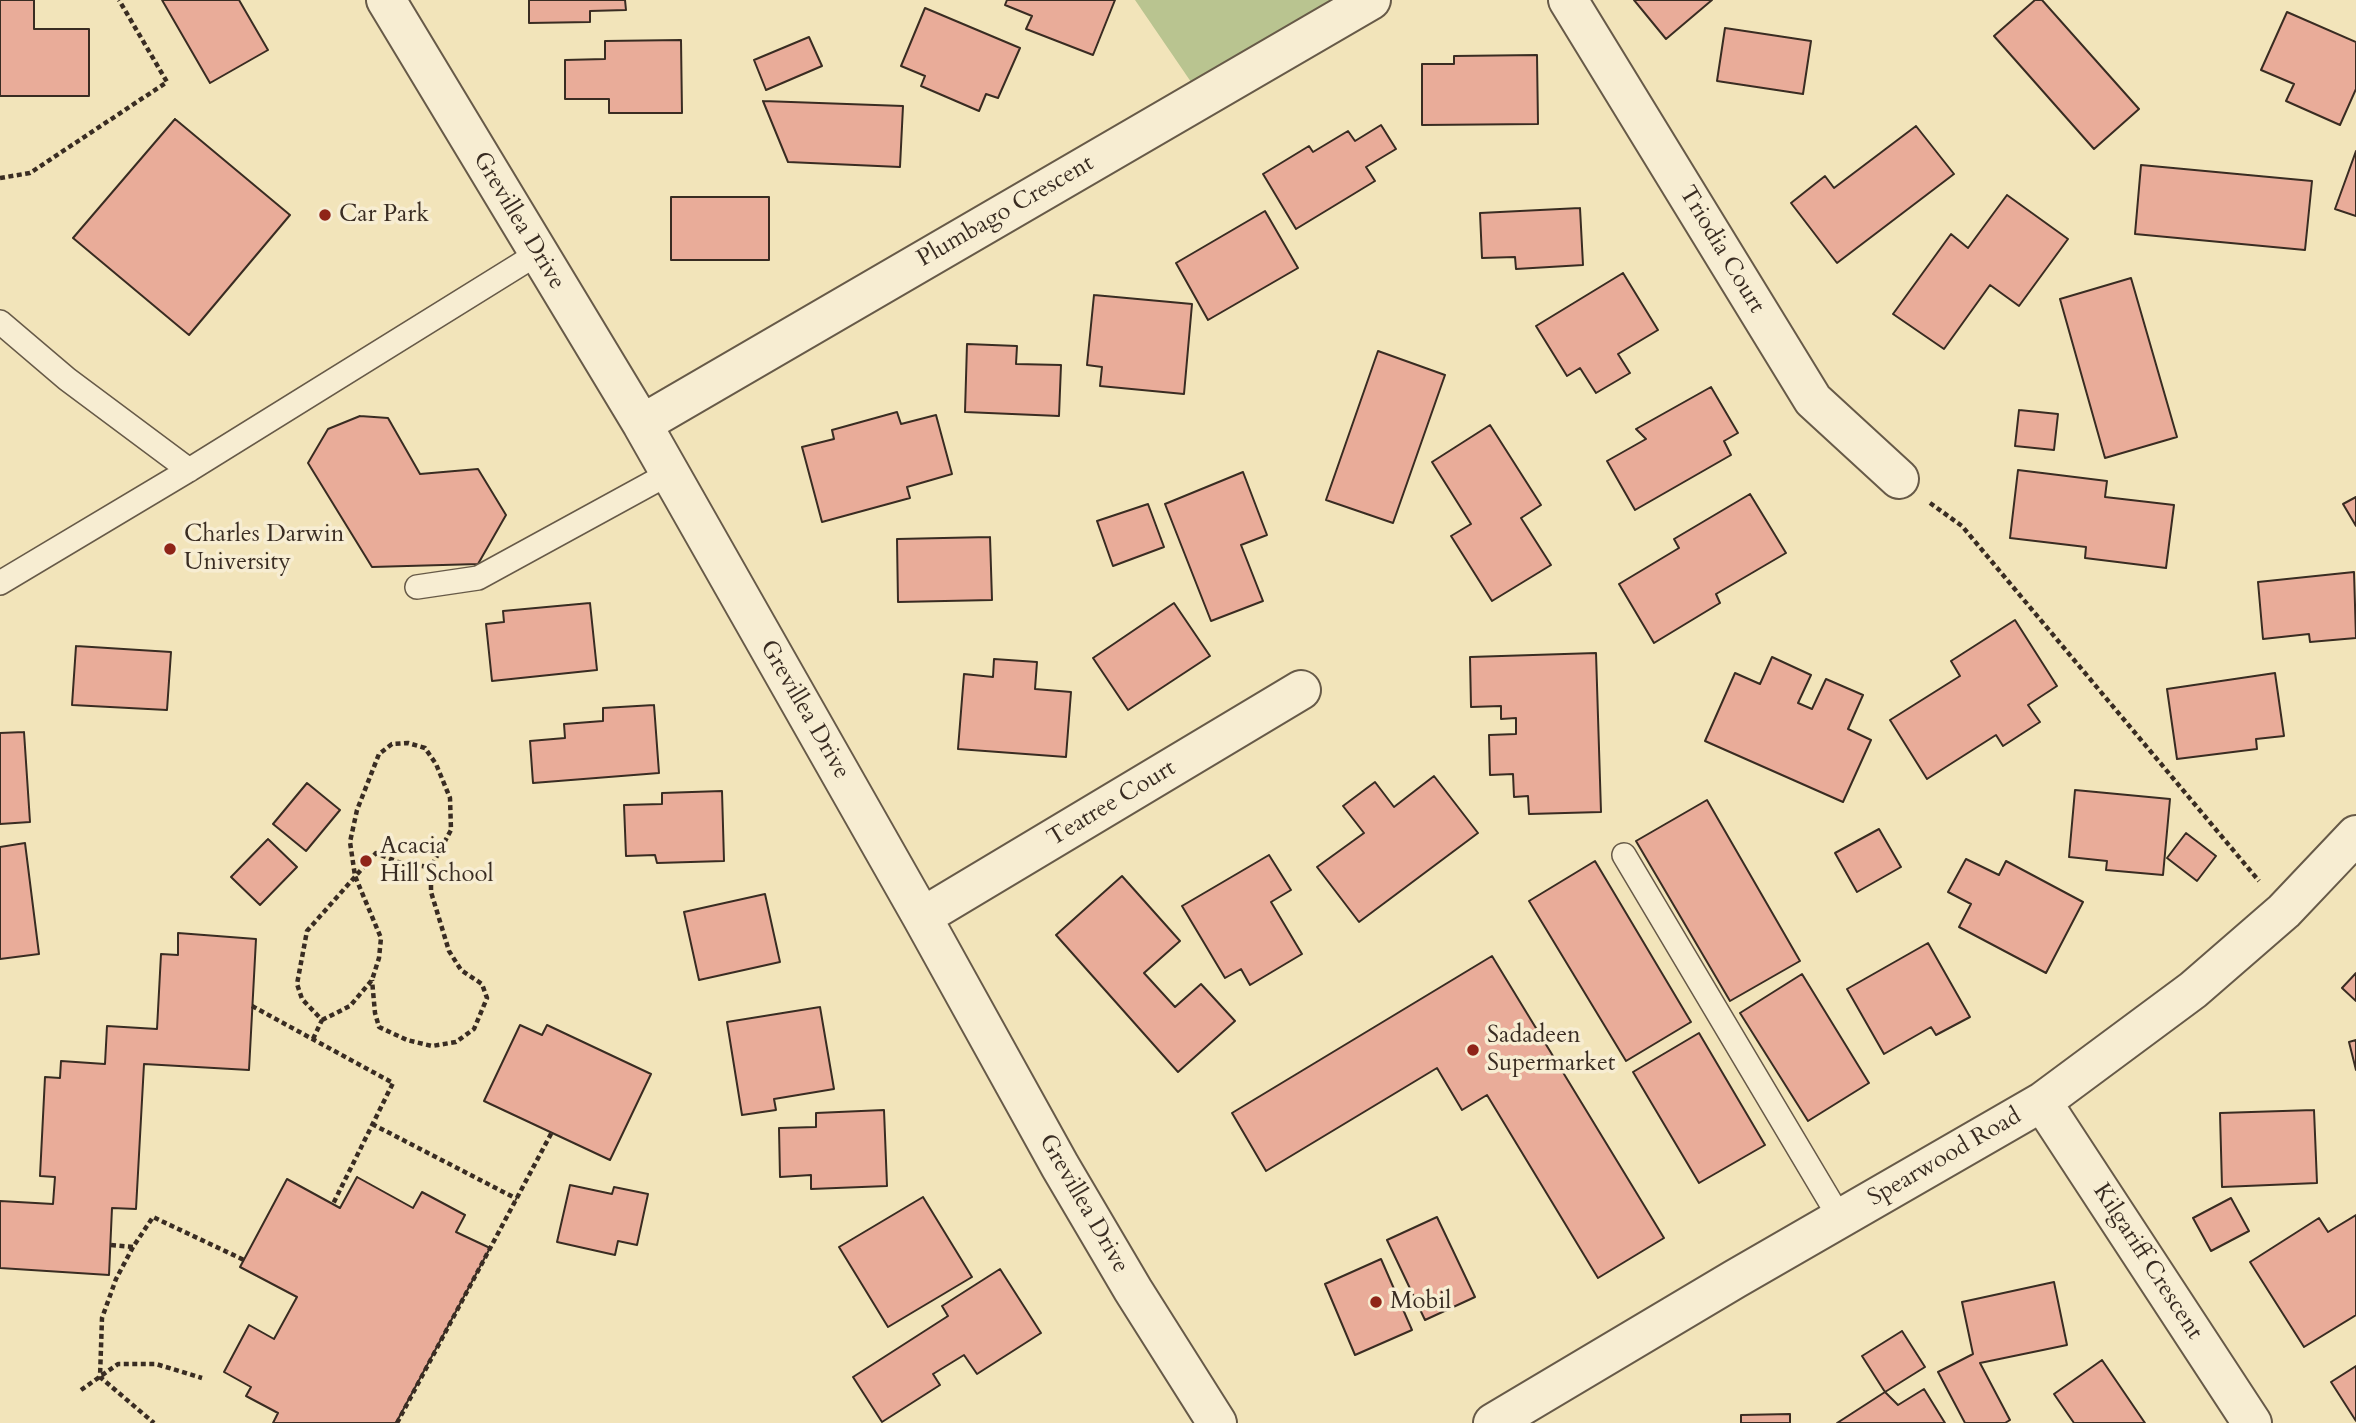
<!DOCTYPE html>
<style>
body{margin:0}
canvas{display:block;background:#f2e4ba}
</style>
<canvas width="2356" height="1423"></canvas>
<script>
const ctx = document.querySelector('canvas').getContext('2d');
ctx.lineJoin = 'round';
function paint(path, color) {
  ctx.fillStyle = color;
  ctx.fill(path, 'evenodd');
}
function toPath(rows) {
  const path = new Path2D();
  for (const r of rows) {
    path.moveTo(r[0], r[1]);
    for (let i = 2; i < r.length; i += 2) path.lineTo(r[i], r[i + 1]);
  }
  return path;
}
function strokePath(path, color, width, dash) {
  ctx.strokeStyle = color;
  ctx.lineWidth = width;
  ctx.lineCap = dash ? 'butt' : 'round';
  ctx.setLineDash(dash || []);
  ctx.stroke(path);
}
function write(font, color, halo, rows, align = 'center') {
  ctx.font = font + ' Cardo,serif';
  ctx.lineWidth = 7;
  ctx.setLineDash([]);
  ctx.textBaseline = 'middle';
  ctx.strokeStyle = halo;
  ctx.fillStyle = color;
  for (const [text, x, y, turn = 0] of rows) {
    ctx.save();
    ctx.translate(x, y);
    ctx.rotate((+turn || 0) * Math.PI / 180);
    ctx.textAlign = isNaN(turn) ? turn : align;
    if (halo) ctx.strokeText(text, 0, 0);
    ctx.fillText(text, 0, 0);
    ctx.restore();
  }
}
paint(toPath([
 [1135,0,1371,0,1202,98]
]), '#b9c490');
const building = toPath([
 [0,0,34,0,34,29,89,29,89,96,0,96,0,0],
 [162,0,239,0,268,50,210,83,162,0],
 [529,0,625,0,626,10,590,11,590,22,529,23,529,0],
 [1007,0,1115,0,1093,55,1026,29,1032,16,1005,5,1007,0],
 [1634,0,1712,0,1666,39,1634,0],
 [2035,0,2042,0,2139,109,2094,149,1994,36,2035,0],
 [925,8,1020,48,998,98,986,94,979,111,921,86,925,76,901,66,925,8],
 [2287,12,2356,42,2356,89,2340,125,2286,101,2294,84,2261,70,2287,12],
 [1725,28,1811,41,1803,94,1717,81,1725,28],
 [809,37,822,66,766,90,754,60,809,37],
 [681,40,682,113,609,113,609,99,565,99,565,60,605,59,605,41,681,40],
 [1537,55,1538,124,1422,125,1422,64,1454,64,1454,56,1537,55],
 [763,101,903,106,900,167,788,162,763,101],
 [175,119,290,215,189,335,73,238,175,119],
 [1381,125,1396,149,1366,167,1375,181,1296,229,1263,174,1309,146,1313,152,1348,131,1355,141,1381,125],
 [1916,126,1954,174,1837,263,1791,203,1825,176,1834,188,1916,126],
 [2356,151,2356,216,2335,209,2356,151],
 [2141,165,2312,181,2305,250,2135,234,2141,165],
 [2007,195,2068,239,2019,306,1990,285,1944,349,1893,314,1951,234,1968,248,2007,195],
 [671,197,769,197,769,260,671,260,671,197],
 [1580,208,1583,265,1516,269,1515,257,1482,258,1480,213,1580,208],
 [1265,211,1298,268,1208,320,1176,263,1265,211],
 [1623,273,1658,330,1618,354,1630,373,1596,393,1580,368,1567,376,1536,326,1623,273],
 [2131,278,2177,437,2105,458,2060,299,2131,278],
 [1094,295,1192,304,1184,394,1100,386,1102,367,1087,365,1094,295],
 [967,344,1017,346,1016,364,1061,365,1059,416,965,412,967,344],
 [1378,351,1445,375,1393,523,1326,500,1378,351],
 [1711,387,1738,433,1724,441,1731,455,1635,510,1607,461,1646,439,1636,429,1711,387],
 [2019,410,2058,414,2054,450,2015,446,2019,410],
 [897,412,901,424,936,415,952,474,907,487,910,498,822,522,802,447,834,439,832,430,897,412],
 [360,416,388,418,420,474,478,469,506,515,478,564,372,567,308,463,328,429,360,416],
 [1490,425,1541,505,1521,518,1551,565,1492,601,1451,536,1471,524,1432,462,1490,425],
 [2018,470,2107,481,2105,497,2174,505,2166,568,2085,558,2086,547,2010,538,2018,470],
 [1243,472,1267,535,1241,545,1263,601,1211,621,1165,504,1243,472],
 [1750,494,1786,553,1716,594,1720,603,1654,643,1619,584,1679,548,1674,539,1750,494],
 [2356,497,2356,526,2343,504,2356,497],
 [1148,504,1164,547,1113,566,1097,521,1148,504],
 [990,537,992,600,898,602,897,539,990,537],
 [2354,572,2356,638,2310,642,2309,634,2263,639,2258,582,2354,572],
 [590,603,597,670,492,681,486,624,504,622,503,611,590,603],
 [1174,603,1210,656,1128,710,1093,658,1174,603],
 [2015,620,2057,686,2028,705,2040,722,2003,746,1996,735,1927,779,1890,720,1960,676,1951,661,2015,620],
 [76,646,171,652,167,710,72,705,76,646],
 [1596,653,1601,812,1529,814,1528,796,1514,797,1513,774,1490,775,1489,735,1516,734,1516,718,1501,719,1501,706,1471,707,1470,657,1596,653],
 [1772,657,1811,675,1798,703,1812,709,1826,679,1863,695,1848,729,1871,740,1843,802,1705,741,1735,673,1760,684,1772,657],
 [994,659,1037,662,1035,689,1071,692,1066,757,958,749,964,674,993,677,994,659],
 [2275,673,2284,736,2256,739,2257,749,2177,759,2167,689,2275,673],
 [654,705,659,773,533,783,530,741,565,738,564,724,603,721,603,708,654,705],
 [24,732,30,822,0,824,0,733,24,732],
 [1434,776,1478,833,1359,922,1317,867,1364,833,1343,806,1375,782,1394,807,1434,776],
 [307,783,340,810,306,851,273,824,307,783],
 [2075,790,2170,799,2163,875,2106,870,2107,861,2069,857,2075,790],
 [722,791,724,861,657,863,655,855,626,856,624,805,662,804,662,793,722,791],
 [1707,800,1800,961,1730,1001,1636,841,1707,800],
 [1879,829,1901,867,1857,892,1835,853,1879,829],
 [2186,833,2216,856,2197,881,2167,858,2186,833],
 [268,839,297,867,260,905,231,877,268,839],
 [25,843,39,954,0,959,0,847,25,843],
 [1269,855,1291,890,1271,902,1302,954,1250,985,1241,969,1225,978,1182,906,1269,855],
 [1966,859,1999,875,2006,861,2083,902,2046,973,1959,927,1971,904,1948,892,1966,859],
 [1595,861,1691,1022,1626,1061,1529,901,1595,861],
 [1122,876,1180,941,1144,973,1175,1007,1201,984,1235,1021,1178,1072,1056,935,1122,876],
 [765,894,780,962,699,980,684,912,765,894],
 [178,933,256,939,249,1070,144,1064,136,1209,112,1208,109,1275,0,1268,0,1201,53,1204,55,1177,40,1176,45,1077,60,1078,61,1061,105,1064,107,1026,157,1029,161,954,178,955,178,933],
 [1928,943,1970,1017,1936,1035,1931,1027,1884,1054,1847,989,1928,943],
 [1492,956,1664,1238,1598,1278,1487,1095,1462,1110,1437,1068,1266,1171,1232,1113,1492,956],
 [2356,973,2356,1001,2342,988,2356,973],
 [1802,974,1869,1083,1808,1121,1740,1013,1802,974],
 [820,1007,834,1089,774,1099,776,1110,742,1115,727,1022,820,1007],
 [520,1025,542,1035,547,1025,651,1074,610,1160,484,1101,520,1025],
 [1699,1033,1765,1145,1699,1183,1633,1072,1699,1033],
 [2356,1040,2356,1070,2349,1042,2356,1040],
 [884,1110,887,1186,811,1189,811,1175,780,1177,779,1128,816,1127,816,1113,884,1110],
 [2314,1110,2317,1183,2222,1187,2220,1113,2314,1110],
 [357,1177,413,1208,422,1192,465,1215,456,1232,490,1248,396,1423,273,1423,278,1413,246,1396,251,1387,224,1372,249,1325,274,1339,297,1297,240,1267,287,1179,340,1208,357,1177],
 [570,1185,612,1194,614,1187,648,1194,637,1245,618,1241,615,1255,557,1242,570,1185],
 [923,1197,972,1277,888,1327,839,1247,923,1197],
 [2231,1198,2249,1231,2211,1251,2193,1218,2231,1198],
 [2356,1215,2356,1315,2304,1347,2250,1262,2319,1218,2328,1232,2356,1215],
 [1437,1217,1475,1297,1425,1320,1387,1240,1437,1217],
 [1381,1259,1412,1330,1355,1355,1325,1284,1381,1259],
 [1000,1269,1041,1333,977,1374,964,1355,933,1374,940,1385,882,1422,853,1377,948,1316,942,1306,1000,1269],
 [2054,1282,2067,1345,1980,1363,2010,1420,2005,1423,1965,1423,1938,1372,1973,1354,1962,1302,2054,1282],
 [1902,1331,1925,1367,1885,1392,1862,1356,1902,1331],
 [2102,1360,2145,1423,2074,1423,2054,1394,2102,1360],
 [2356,1366,2356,1421,2331,1382,2356,1366],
 [1924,1389,1945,1423,1837,1423,1885,1392,1898,1405,1924,1389],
 [1790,1414,1790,1423,1741,1423,1741,1415,1790,1414]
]);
paint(building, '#e9ac99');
strokePath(building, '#392c22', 2);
const lane = toPath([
 [0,322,67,379,189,470],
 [0,583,189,470,537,254],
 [417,587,478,578,670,473],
 [1624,855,1840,1218]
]);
const street = toPath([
 [386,0,642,424,922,917,1060,1166,1133,1290,1217,1423],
 [1568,0,1813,400,1899,479],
 [642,424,1371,0],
 [922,917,1301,690],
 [2042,1102,2252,1423],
 [1493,1423,1735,1279,2042,1102,2193,990,2284,911,2356,835]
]);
strokePath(lane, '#675a48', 26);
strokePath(street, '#675a48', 42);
strokePath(toPath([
 [0,178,30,173,167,82,119,0],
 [1930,503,1962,526,2259,881],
 [252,1006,393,1083,333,1204],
 [322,1020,350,1006,372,980,379,958,381,938,355,876,350,842,357,810,379,754,392,744,408,743,425,748,436,764,450,798,451,830,431,867,431,892,449,951,461,970,482,984,487,998,474,1029,456,1042,432,1046,407,1040,379,1027,375,1013,372,980],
 [313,1039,322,1020,302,999,297,984,307,931,376,853,403,864,431,867],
 [372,1124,517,1199],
 [111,1245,133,1247,153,1217,244,1260],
 [133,1247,116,1279,102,1318,100,1377,154,1423],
 [81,1390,118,1364,156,1364,202,1378],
 [397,1423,552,1132]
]), '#392c22', 4.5, [5, 3.5]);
strokePath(lane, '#f7edd2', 23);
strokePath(street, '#f7edd2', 38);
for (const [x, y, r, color] of [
 [325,215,7,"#8f2418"],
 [170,549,7,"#8f2418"],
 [366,861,7,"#8f2418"],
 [1473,1050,7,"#8f2418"],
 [1376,1302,7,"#8f2418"]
]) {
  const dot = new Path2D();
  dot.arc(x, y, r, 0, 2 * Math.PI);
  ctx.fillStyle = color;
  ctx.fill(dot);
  strokePath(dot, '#f7edd2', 2.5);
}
write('24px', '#392c22', '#f7edd2', [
 ["Plumbago Crescent",1006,212,-30],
 ["Grevillea Drive",518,221,59],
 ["Triodia Court",1721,250,59],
 ["Grevillea Drive",804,710,60],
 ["Teatree Court",1112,804,-31],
 ["Spearwood Road",1945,1158,-30],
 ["Grevillea Drive",1083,1204,60],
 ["Kilgariff Crescent",2147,1262,57]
]);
write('24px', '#392c22', '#f7edd2', [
 ["Car Park",339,215],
 ["Charles Darwin",184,535],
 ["University",184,563],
 ["Acacia",380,847],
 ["Hill School",380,875],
 ["Sadadeen",1487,1036],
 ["Supermarket",1487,1064],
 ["Mobil",1390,1302]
], 'left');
</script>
